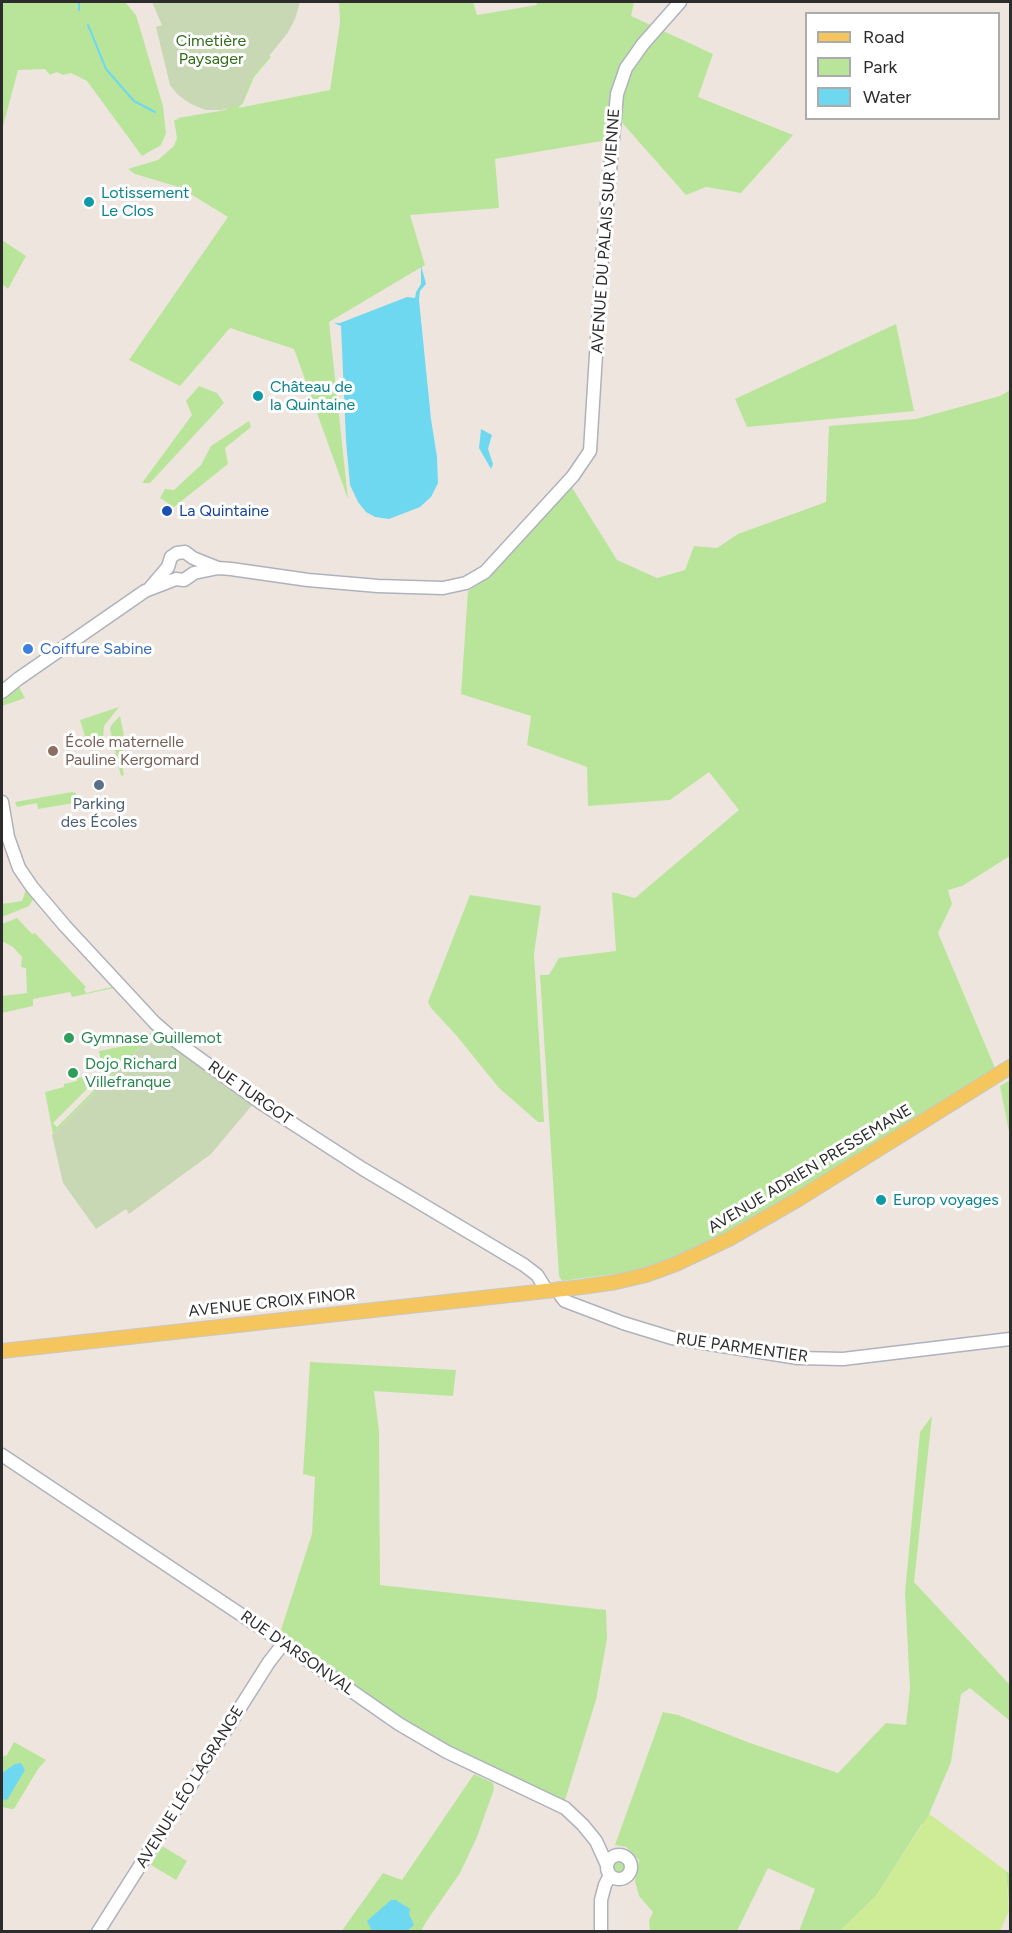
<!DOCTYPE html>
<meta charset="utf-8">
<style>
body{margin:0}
#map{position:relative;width:1012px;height:1933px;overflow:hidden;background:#eee6de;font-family:Figtree,sans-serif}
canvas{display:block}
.frame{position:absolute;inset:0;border:3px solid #2c2c2c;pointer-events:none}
.legend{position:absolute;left:805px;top:12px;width:195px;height:108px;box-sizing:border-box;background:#fff;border:2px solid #ababab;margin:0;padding:8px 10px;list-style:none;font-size:18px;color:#2c2c2c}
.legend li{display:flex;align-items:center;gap:12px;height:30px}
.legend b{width:30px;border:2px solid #ababab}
</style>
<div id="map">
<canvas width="1012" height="1933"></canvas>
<div class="frame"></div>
<ul class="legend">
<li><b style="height:8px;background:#f4c65d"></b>Road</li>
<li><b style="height:16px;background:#b9e59a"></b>Park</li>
<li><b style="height:16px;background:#6fd8f1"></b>Water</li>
</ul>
</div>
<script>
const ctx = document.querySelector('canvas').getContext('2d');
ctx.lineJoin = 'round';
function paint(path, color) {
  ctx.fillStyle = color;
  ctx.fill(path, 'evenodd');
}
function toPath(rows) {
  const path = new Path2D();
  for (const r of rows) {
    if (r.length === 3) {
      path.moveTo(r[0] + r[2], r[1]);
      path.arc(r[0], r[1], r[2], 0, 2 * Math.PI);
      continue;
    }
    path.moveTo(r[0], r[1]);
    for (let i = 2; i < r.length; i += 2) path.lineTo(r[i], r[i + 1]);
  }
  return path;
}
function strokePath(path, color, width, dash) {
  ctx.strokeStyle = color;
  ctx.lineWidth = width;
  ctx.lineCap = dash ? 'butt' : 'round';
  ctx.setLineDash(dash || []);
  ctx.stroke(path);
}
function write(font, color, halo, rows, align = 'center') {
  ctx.font = font + ' Figtree,sans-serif';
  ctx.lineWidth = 6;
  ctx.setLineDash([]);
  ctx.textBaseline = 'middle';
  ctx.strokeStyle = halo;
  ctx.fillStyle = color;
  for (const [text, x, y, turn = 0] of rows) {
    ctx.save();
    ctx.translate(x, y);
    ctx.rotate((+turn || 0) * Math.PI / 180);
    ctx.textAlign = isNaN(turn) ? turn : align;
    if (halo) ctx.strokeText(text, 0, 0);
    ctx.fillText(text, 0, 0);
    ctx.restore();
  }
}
paint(toPath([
 [2,2,125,2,136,15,163,106,166,133,161,145,142,156,87,81,71,73,63,75,57,72,50,75,45,69,18,70,2,130],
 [339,2,473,2,477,15,537,5,536,2,634,2,631,16,713,54,698,97,793,135,741,193,706,187,686,195,617,117,608,140,495,159,499,208,410,215,425,265,329,322,348,499,294,349,230,328,180,386,129,360,228,217,179,187,135,174,128,169,158,160,174,146,177,138,174,120,179,119,178,118,225,110,236,101,244,77,267,54,271,57,254,77,243,103,238,108,330,90,340,23],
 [2,240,26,256,8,289,2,284],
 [896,324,914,411,747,427,735,399],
 [199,386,217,393,224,403,150,483,142,483,192,415,186,401],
 [1010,390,1010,856,962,886,948,890,952,904,938,933,995,1068,779,1206,675,1258,651,1269,562,1281,559,1276,540,975,549,975,559,958,616,951,612,892,635,898,739,810,709,772,670,800,588,806,587,767,527,745,531,716,461,694,468,591,487,579,571,486,617,560,657,578,685,570,694,546,717,548,738,534,826,502,829,426,916,419,1000,396],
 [249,421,251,427,225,448,228,464,174,507,160,498,165,489,174,490,201,465,211,446],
 [19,687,25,698,2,706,2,701],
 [119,707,104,726,103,739,87,743,80,720],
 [120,716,124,735,119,738,121,746,124,750,119,752,124,775,121,776,110,729,112,724],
 [72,792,76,793,74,803,38,809,37,803,17,807,15,802],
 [26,890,34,898,29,906,2,917,2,904,22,901],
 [470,895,541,906,534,954,544,1122,538,1122,499,1088,456,1035,431,1008,428,1002],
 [17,918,32,934,35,933,86,987,84,989,86,993,112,987,114,988,72,997,70,992,33,999,33,1006,2,1013,2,996,27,993,26,968,21,967,22,957,13,947,2,941,2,924],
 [154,1030,156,1031,53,1134,45,1092,64,1087,64,1084,77,1081,77,1078,89,1076,94,1077,96,1080,53,1123,57,1127,122,1062,118,1058,103,1073,99,1051,140,1043,140,1036,146,1033,148,1035],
 [1010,1080,1010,1137,1000,1086],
 [310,1362,456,1370,453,1396,374,1391,379,1431,380,1585,606,1610,607,1639,596,1700,565,1800,473,1761,412,1724,279,1636,312,1534,315,1477,303,1474],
 [932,1416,914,1582,1010,1685,1010,1721,970,1688,961,1694,951,1762,929,1814,1010,1874,1010,1912,1006,1874,922,1824,876,1896,840,1931,799,1931,815,1889,768,1868,737,1931,650,1931,649,1921,653,1912,639,1896,635,1881,639,1860,626,1847,615,1845,663,1712,678,1715,750,1743,838,1773,886,1723,906,1725,910,1688,905,1593,920,1432],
 [14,1742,46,1760,38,1769,14,1809,11,1809,2,1807,2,1757,7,1755],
 [474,1774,493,1783,494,1789,477,1837,460,1873,426,1922,421,1931,341,1932,383,1873,402,1880],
 [162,1846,187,1861,176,1880,151,1865],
 [618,1867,8]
]), '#b9e59a');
paint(toPath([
 [152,2,300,2,295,19,287,34,251,78,243,102,235,106,221,110,205,110,189,103,177,94,170,85,156,27,162,25],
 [156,1031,254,1103,211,1154,129,1214,126,1209,96,1229,63,1183,52,1135]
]), '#c8d8b5');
paint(toPath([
 [929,1814,1006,1871,1009,1911,1000,1931,840,1931,876,1896]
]), '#ceec95');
paint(toPath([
 [421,265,426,284,420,291,419,300,431,419,437,457,438,483,431,497,420,507,389,519,375,517,366,512,358,502,350,485,346,441,341,326,334,323,340,323,407,297,415,298,416,292,421,284],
 [481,429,492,435,488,449,493,464,491,469,479,448],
 [21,1763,25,1770,7,1800,2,1799,2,1773,15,1764],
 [391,1900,396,1900,410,1909,409,1914,414,1925,407,1931,372,1931,367,1921]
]), '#6fd8f1');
strokePath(toPath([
 [79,2,79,10],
 [88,25,106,69,134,101,155,112]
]), '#6fd8f1', 2);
const secondary = toPath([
 [150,588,168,567,171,557,177,553,185,552,193,558,218,568],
 [2,692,18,679,145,591,176,579,184,580,194,573,218,568,231,569,308,580,378,586,443,588,466,583,485,572,573,476,590,451,602,258,617,94,626,68,643,44,680,2],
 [2,802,8,837,19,868,32,887,65,926,155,1023,177,1042,261,1103,363,1169,524,1265,537,1275,547,1291],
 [559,1289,561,1296,565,1301,623,1323,672,1338,798,1358,843,1359,1010,1339],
 [2,1455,267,1632,399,1724,447,1752,565,1808,583,1825,596,1841,607,1865],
 [619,1867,12],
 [98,1932,269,1662,283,1644],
 [601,1932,601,1900,605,1885,610,1875]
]);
const primary = toPath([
 [2,1351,582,1287,616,1282,646,1275,676,1264,729,1239,797,1200,1010,1067]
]);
strokePath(secondary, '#aeb2bc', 15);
strokePath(primary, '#c8c8c8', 16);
strokePath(secondary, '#fff', 12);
strokePath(primary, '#f4c65d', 14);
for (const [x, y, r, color] of [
 [89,202,6,"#0f9aa8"],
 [258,396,6,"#0f9aa8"],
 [167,511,6,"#1a4fb4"],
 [28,649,6,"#3f7fe0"],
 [53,751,6,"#8d6e63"],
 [99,785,6,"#5c6f8a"],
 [69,1038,6,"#2e9e5b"],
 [73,1073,6,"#2e9e5b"],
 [881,1200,6,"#0f9aa8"]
]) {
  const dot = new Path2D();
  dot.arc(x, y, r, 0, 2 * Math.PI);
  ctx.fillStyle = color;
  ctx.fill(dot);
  strokePath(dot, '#fff', 2);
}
write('16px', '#306c19', '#fff', [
 ["Cimetière",211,41],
 ["Paysager",211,59]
]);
write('16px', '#0d838f', '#fff', [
 ["Lotissement",101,193],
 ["Le Clos",101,211],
 ["Château de",270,387],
 ["la Quintaine",270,405],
 ["Europ voyages",893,1200]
], 'left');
write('16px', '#2c2c2c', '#fff', [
 ["AVENUE DU PALAIS SUR VIENNE",606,231,-86],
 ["RUE TURGOT",250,1093,35],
 ["AVENUE ADRIEN PRESSEMANE",810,1169,-31],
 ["AVENUE CROIX FINOR",272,1303,-6],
 ["RUE PARMENTIER",742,1348,8],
 ["RUE D'ARSONVAL",297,1653,35],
 ["AVENUE LÉO LAGRANGE",190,1787,-58]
]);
write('16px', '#164399', '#fff', [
 ["La Quintaine",179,511]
], 'left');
write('16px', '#366cbe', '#fff', [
 ["Coiffure Sabine",40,649]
], 'left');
write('16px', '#785e54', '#fff', [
 ["École maternelle",65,742],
 ["Pauline Kergomard",65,760]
], 'left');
write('16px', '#4e5e75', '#fff', [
 ["Parking",99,804],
 ["des Écoles",99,822]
]);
write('16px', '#27864d', '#fff', [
 ["Gymnase Guillemot",81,1038],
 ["Dojo Richard",85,1064],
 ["Villefranque",85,1082]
], 'left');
</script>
